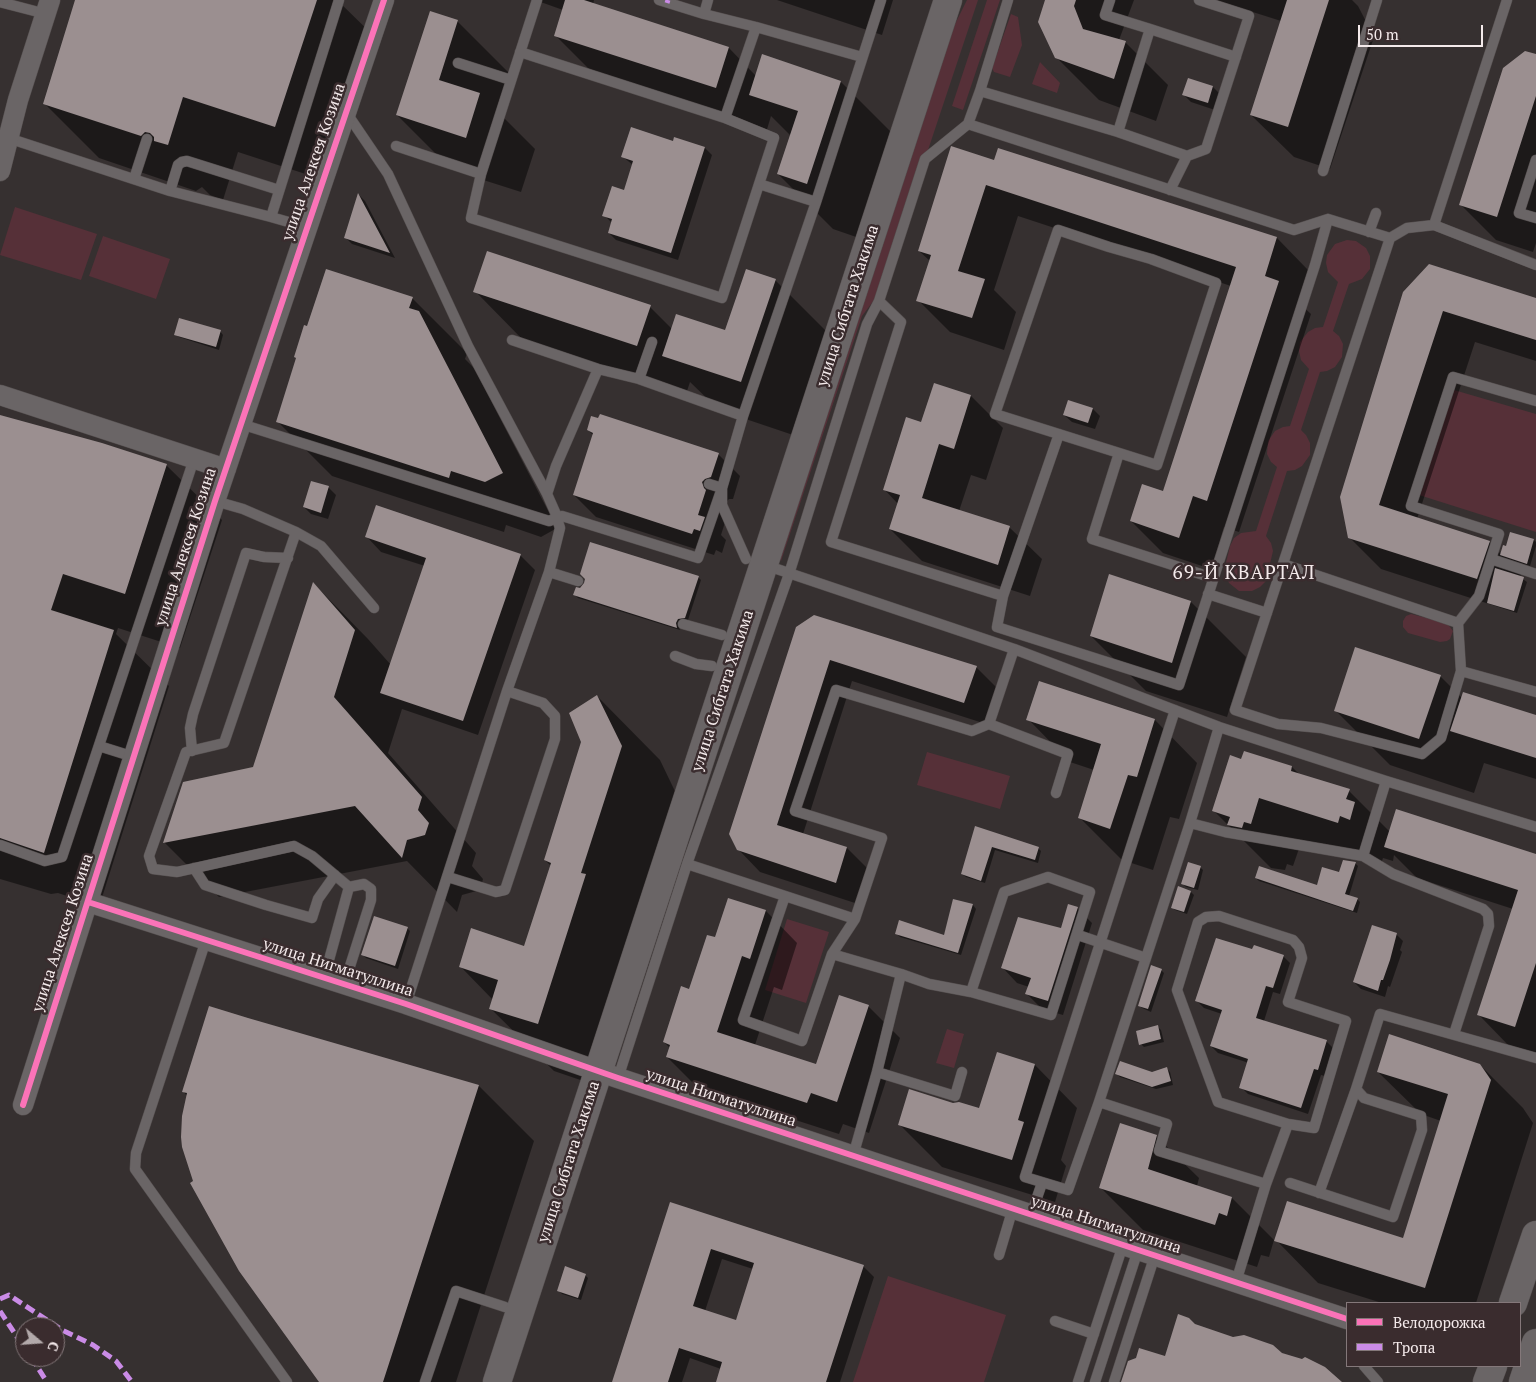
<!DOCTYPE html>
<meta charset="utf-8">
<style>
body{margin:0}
#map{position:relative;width:1536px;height:1382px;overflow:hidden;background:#363030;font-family:"PT Serif",serif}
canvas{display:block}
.legend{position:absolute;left:1346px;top:1302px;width:175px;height:65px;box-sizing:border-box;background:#3a2c2e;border:1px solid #84787a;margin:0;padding:6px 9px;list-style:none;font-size:15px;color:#f4eaeb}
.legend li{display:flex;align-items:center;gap:10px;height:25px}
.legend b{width:25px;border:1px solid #84787a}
.north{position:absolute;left:15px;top:1317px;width:50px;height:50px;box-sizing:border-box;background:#3a2c2e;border:1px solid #84787a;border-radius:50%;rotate:108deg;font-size:14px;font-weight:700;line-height:20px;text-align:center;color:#f4eaeb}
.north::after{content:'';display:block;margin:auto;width:18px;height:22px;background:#b2a9aa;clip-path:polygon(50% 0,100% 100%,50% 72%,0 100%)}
.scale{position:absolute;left:1358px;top:25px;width:125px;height:22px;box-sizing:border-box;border:2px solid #f4eaeb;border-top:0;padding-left:6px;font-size:15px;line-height:18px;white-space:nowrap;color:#f4eaeb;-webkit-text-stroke:4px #3a2c2e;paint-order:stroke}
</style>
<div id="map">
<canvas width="1536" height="1382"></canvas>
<ul class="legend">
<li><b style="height:6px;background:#fb73b8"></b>Велодорожка</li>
<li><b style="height:6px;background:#ca8be6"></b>Тропа</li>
</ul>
<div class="north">С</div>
<div class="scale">50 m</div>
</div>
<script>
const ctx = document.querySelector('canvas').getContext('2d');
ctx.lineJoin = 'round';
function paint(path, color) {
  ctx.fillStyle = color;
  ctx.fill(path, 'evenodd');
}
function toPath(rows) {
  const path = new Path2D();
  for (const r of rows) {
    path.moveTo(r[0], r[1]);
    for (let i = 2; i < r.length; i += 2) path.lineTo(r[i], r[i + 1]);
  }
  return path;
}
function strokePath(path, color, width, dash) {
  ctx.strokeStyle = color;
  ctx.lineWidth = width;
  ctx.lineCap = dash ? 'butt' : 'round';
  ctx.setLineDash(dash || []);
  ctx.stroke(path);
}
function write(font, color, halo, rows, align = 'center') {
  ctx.font = font + ' "PT Serif",serif';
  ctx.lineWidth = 5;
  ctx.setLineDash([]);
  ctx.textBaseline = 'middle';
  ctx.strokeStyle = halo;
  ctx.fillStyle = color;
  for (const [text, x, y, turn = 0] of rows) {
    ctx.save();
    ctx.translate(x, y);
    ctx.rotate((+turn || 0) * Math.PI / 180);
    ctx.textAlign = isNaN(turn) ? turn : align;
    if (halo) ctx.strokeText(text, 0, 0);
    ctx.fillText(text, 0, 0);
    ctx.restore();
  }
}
paint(toPath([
 [967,0,978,0,881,291,862,316,781,561,777,554,944,46],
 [987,0,1000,0,963,110,952,106],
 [1011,14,1018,17,1022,45,1010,77,994,72,992,68],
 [1040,62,1060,83,1057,93,1032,84],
 [15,207,97,234,81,280,0,255],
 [103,236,170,259,156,299,89,276],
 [1347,240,1356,241,1366,248,1370,256,1370,269,1362,279,1349,284,1333,331,1339,336,1343,344,1342,357,1335,367,1327,371,1320,372,1301,430,1306,435,1310,443,1310,455,1302,466,1295,470,1287,471,1266,536,1271,543,1273,551,1266,581,1260,587,1252,591,1239,591,1229,583,1224,571,1230,546,1234,538,1241,533,1256,531,1277,467,1271,462,1267,454,1268,441,1275,431,1283,427,1290,426,1309,369,1301,360,1299,351,1300,342,1308,332,1315,328,1323,327,1338,282,1328,272,1326,263,1327,255,1335,244],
 [1454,390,1536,414,1536,532,1419,495],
 [1411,614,1447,623,1453,631,1450,639,1447,641,1440,642,1408,633,1403,627,1403,621,1406,616],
 [927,752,1010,776,1000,809,917,785],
 [787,919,829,932,806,1003,765,990],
 [947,1029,964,1034,954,1068,936,1063],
 [888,1276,1006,1315,984,1382,853,1382]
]), '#563038');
paint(toPath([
 [77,0,337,0,377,39,330,182,238,152,223,200,210,195,202,187,196,191,99,158,44,103],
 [535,0,594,0,593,4,729,48,756,76,841,82,896,137,862,239,833,229,778,174,791,136,771,116,765,136,604,84,555,35,563,10],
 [777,0,893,0,882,35],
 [1046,0,1134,0,1119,40,1125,42,1168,85,1156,121,1099,100,1056,57],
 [1215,0,1352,0,1358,6,1374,37,1330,169,1294,157,1251,115,1281,21],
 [457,21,512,76,500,114,535,149,521,192,452,170,397,115],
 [1536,56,1536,243,1533,252,1496,240,1460,204],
 [1213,87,1220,94,1215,110,1191,102,1184,95],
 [673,143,705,148,712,155,678,260,616,240,609,233,612,223,604,215,625,191,633,165,623,157],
 [995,162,1277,238,1308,270,1298,302,1311,314,1239,532,1224,527,1211,569,1163,553,1131,521,1164,493,1231,286,1018,216,994,290,1016,312,1004,350,950,332,918,300,930,261,919,251],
 [359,195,365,201,395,258,352,244,345,237],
 [775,280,830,335,796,436,719,410,690,382,686,394,523,340,475,291,650,307,672,329,726,332],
 [1404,293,1536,300,1536,361,1475,342,1417,519,1489,542,1501,554,1507,547,1534,540,1536,542,1536,546,1530,566,1505,558,1521,574,1520,577,1527,582,1517,613,1381,569,1349,537],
 [412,298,467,353,465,359,474,368,557,528,541,537,506,525,504,532,332,476,277,421,297,359,295,357],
 [220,331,223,335,219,350,179,337,175,334],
 [934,384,971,396,1003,428,986,480,971,475,959,511,1010,528,1042,559,1030,596,922,561,890,529,898,504,884,489,922,423],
 [1069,401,1093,409,1100,416,1095,429,1072,422,1064,415],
 [0,416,166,465,222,520,180,648,118,628,116,634,169,686,99,907,58,893,51,894,0,879],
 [599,420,718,454,740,476,733,499,729,499,724,504,728,513,721,535,726,540,722,553,716,550,714,555,596,517,574,495,594,436,588,430],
 [311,482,329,488,336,495,328,519,311,514,304,507],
 [367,537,520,555,535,570,478,735,402,709,388,753,476,853,472,866,483,879,480,890,462,895,457,912,407,861,219,897,164,842,254,768,314,584,368,639,391,665,425,566,381,552],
 [698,577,701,580,688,620,679,626,680,630,578,598,575,595,580,589],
 [1191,602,1246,657,1227,717,1146,691,1091,636],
 [797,628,976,667,998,689,986,724,852,681,803,834,847,848,869,870,858,904,760,872,738,849],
 [1440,676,1462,698,1536,717,1536,779,1484,763,1474,793,1390,765,1335,710],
 [597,696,660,760,684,810,601,1087,554,1071,490,1008,493,1000,460,966,525,948,551,866,545,860],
 [1028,719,1155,720,1197,763,1179,819,1170,817,1153,870,1122,860,1079,817,1094,770,1070,762],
 [1242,760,1292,767,1300,775,1349,791,1390,832,1536,855,1536,1055,1510,1047,1479,1015,1513,909,1417,878,1394,855,1393,861,1383,858,1381,864,1302,840,1293,866,1287,864,1285,870,1271,868,1214,811],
 [976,828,1038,848,1041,851,1038,863,995,850,985,883,966,877,962,874],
 [1355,863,1358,866,1349,896,1357,899,1360,902,1357,913,1259,881,1256,878,1318,886],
 [1200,867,1203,870,1198,890,1186,887,1183,884],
 [1191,892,1194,895,1187,914,1175,910,1172,907],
 [954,900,973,905,976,909,961,955,900,937,896,933,944,936],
 [1077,908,1092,923,1063,1015,1042,1009,1027,994,1029,987,1017,983,1003,968,1061,930],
 [766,911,797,943,782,990,774,987,755,1045,817,1065,868,1006,900,1038,869,1133,843,1124,839,1134,699,1089,667,1057,670,1048,664,1042,716,939],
 [407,928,410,931,398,969,366,958,363,955],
 [1396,934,1403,941,1400,950,1402,952,1390,987,1388,986,1385,997,1361,989,1354,982],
 [1253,951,1283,956,1290,963,1280,994,1273,992,1264,1021,1326,1041,1334,1049,1325,1076,1321,1075,1308,1114,1248,1094,1241,1087,1249,1063,1218,1053,1211,1046,1222,1014,1204,1008,1197,1001],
 [1161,970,1164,973,1151,1012,1142,1008,1139,1005],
 [247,1020,479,1086,534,1141,456,1382,321,1382,194,1182,187,1096,183,1091],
 [1158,1027,1161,1030,1164,1042,1144,1047,1141,1044],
 [1035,1065,1077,1108,1061,1160,1066,1166,1055,1202,942,1167,899,1124,953,1104,980,1110],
 [1480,1065,1523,1108,1533,1123,1476,1303,1382,1303,1318,1283,1276,1240,1404,1240,1441,1121,1421,1114,1378,1072],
 [1167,1069,1170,1072,1173,1085,1156,1089,1120,1077,1117,1074,1152,1073],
 [1156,1136,1199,1178,1197,1186,1232,1198,1274,1240,1269,1257,1261,1255,1257,1267,1143,1230,1101,1188],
 [671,1204,863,1266,874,1277,840,1382,717,1382,721,1369,690,1358,682,1382,614,1382],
 [722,1259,753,1269,737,1321,705,1311],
 [585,1275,588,1278,581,1300,562,1294,558,1290]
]), '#0007');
paint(toPath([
 [75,0,317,0,275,127,183,97,168,145,154,141,154,137,150,133,145,132,141,136,43,104],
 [565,0,584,0,729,47,716,88,554,36],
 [1045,0,1076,0,1074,6,1083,29,1126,41,1114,79,1055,58,1038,22],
 [1287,0,1329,0,1288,127,1250,115],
 [430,11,458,20,439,80,480,93,466,138,396,115],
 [1525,51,1536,54,1536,96,1497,217,1459,205,1503,68],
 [762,54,841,81,807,184,777,174,798,111,749,95],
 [1188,78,1213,86,1208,103,1182,95],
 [631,127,673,141,674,137,705,147,671,253,608,233,612,219,602,216,612,186,624,190,633,161,621,157],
 [951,146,994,160,998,148,1277,237,1265,276,1279,281,1207,501,1193,496,1179,538,1130,521,1142,484,1163,491,1236,267,986,185,958,271,985,279,972,318,916,301,931,255,918,251],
 [358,193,390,253,344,238],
 [487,251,651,305,637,346,473,292],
 [1429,264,1536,298,1536,340,1443,311,1379,505,1490,541,1477,579,1348,538,1340,497,1403,292],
 [326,269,413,297,409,308,419,311,503,473,485,482,451,471,449,478,276,422,296,358,294,357,304,325,307,326],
 [746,269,776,279,741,382,662,356,676,314,725,330],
 [179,318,221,330,216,347,174,335],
 [934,383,971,395,954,449,939,444,922,498,1010,526,998,565,889,529,900,495,883,490,906,417,921,422],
 [1068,400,1093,408,1088,423,1063,415],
 [600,414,719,453,711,477,705,479,702,482,704,488,706,490,698,515,705,517,700,531,694,529,692,534,573,495,593,433,587,430,591,416,598,418],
 [0,415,102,443,167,464,125,594,63,574,51,610,114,630,44,853,0,838],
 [311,481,329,486,321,513,303,507],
 [376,505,521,554,463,721,380,693,426,558,365,537],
 [1510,532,1534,539,1527,564,1500,555,1503,545,1506,546],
 [590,542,699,576,685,618,678,619,676,623,677,628,573,595,576,587,580,588,584,583,585,579,580,574],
 [1495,568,1524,577,1514,611,1487,603],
 [1109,574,1191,601,1172,663,1090,636],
 [313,582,355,630,334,697,422,797,418,810,429,823,425,835,407,840,402,858,355,806,163,843,183,782,253,767],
 [814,615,977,666,964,703,830,660,777,825,847,847,836,883,737,850,729,834,796,627],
 [1355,647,1441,675,1419,739,1334,711],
 [1039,681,1155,719,1137,777,1128,775,1110,829,1078,818,1101,744,1026,720],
 [1463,692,1536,715,1536,758,1450,731],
 [597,695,622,746,581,873,586,874,538,1024,489,1009,498,980,459,967,471,928,524,946,551,863,544,860,581,742,569,713],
 [1244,751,1292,766,1291,771,1350,789,1346,799,1355,802,1350,820,1340,816,1338,823,1259,798,1251,824,1244,822,1242,828,1227,825,1230,817,1212,811,1230,755,1241,759],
 [1396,809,1536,854,1536,963,1515,1027,1477,1015,1518,890,1384,847],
 [975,826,1039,847,1035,860,992,847,981,881,961,874],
 [1343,860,1356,862,1345,894,1358,898,1353,911,1255,878,1259,866,1317,885,1322,867,1339,872],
 [1188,862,1201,866,1194,888,1181,884],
 [1178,886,1191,891,1184,912,1171,908],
 [728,898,766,910,750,959,742,956,717,1032,816,1064,839,995,869,1005,837,1102,811,1093,807,1103,666,1057,670,1045,663,1042,681,986,689,989,707,935,715,937],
 [953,899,973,904,958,953,895,934,899,920,944,935],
 [1068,904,1078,907,1048,1001,1025,994,1031,978,1001,968,1018,917,1061,928],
 [374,916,408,927,395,966,361,955],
 [1372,925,1397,933,1390,960,1383,980,1381,980,1378,991,1353,982],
 [1216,938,1252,949,1254,945,1284,955,1273,988,1266,986,1256,1018,1327,1040,1318,1070,1314,1069,1301,1108,1239,1088,1248,1059,1210,1046,1222,1010,1195,1001],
 [1151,965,1162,969,1148,1009,1138,1006],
 [209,1006,248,1018,479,1085,383,1382,319,1382,239,1271,190,1183,193,1181,182,1147,181,1137,182,1116,187,1093,182,1092],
 [1158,1025,1161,1039,1139,1045,1136,1031],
 [1389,1034,1480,1064,1491,1080,1425,1288,1274,1241,1287,1201,1403,1238,1448,1094,1377,1072],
 [997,1052,1035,1064,1018,1120,1024,1122,1012,1160,898,1125,909,1089,953,1103,959,1102,979,1108],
 [1120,1061,1152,1072,1167,1067,1171,1081,1152,1087,1115,1074],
 [1120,1123,1157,1135,1148,1169,1232,1197,1227,1216,1219,1213,1215,1225,1099,1188],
 [670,1202,864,1265,826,1382,716,1382,722,1362,679,1348,668,1382,612,1382],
 [711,1249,754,1263,736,1320,693,1306],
 [565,1266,586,1274,578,1298,557,1291],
 [1178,1314,1189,1318,1195,1324,1233,1337,1244,1335,1273,1345,1282,1353,1302,1359,1305,1357,1325,1367,1342,1382,1121,1382,1128,1361,1136,1358,1139,1348,1165,1356]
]), '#9b8f90');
const service = toPath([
 [659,0,704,14,756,27,862,57],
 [1110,0,1105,15,1150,29,1118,132],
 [0,2,46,14],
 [704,14,708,0],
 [1150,29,1236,57],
 [520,52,725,118,774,138,722,298,471,218,481,174,537,0],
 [458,63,511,80],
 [980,91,1118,132,1187,156,1170,190],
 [346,112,388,174,468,346,547,494,555,512,560,528,549,572,507,691,406,1004],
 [725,118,756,27],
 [968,124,1294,230,1328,219,1390,238,1407,228,1434,225,1536,265],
 [8,138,170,191,271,217,339,0],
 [396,146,481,174],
 [1187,156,1206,149,1249,16,1199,0],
 [1536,160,1519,213,1536,218],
 [1323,171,1377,0],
 [134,179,147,139],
 [759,184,816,202],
 [170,191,178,165,182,162,187,161,279,190],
 [271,217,306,227],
 [1434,225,1507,0],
 [1369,232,1376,213],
 [1390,238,1235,710,1278,724,1321,728,1422,754,1441,738,1461,671],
 [879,301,901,322,831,542,1003,596],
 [512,340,598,369,639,379,743,416],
 [639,379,652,342],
 [1536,401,1453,377,1411,506,1499,534,1479,596,1458,623,1461,671,1536,692],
 [241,424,549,521,562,516,698,558,722,488,709,484],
 [1059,434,1003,596,997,627,1179,685,1315,265,1328,219],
 [1119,453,995,414,1058,230,1109,247,1151,259,1216,283,1157,465,1119,453,1092,539,1213,578],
 [547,494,556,466,598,369],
 [215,501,243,509,296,532,321,546,374,608],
 [296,532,224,743,186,752,149,856,153,869,177,872,294,846,312,856,349,887],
 [746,559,722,505,722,488,743,416,816,202,881,0],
 [1491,559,1536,574],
 [1283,564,1458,623],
 [765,565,1014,649,1219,727,1386,781,1536,827],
 [549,572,578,581],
 [1208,594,1267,613],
 [683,624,722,635],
 [675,656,696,664,712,666],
 [1175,710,1025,1177,1068,1190,1099,1102,1190,823,1219,727],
 [989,724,1068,754,1056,793],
 [99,746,134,757],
 [192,751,190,728,193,714,246,553,264,557,288,558],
 [1190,823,1225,832,1363,856,1393,874,1483,909,1488,914,1489,926,1454,1034],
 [0,845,45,861,62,857,194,459],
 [1363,856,1386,781],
 [687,864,785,896],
 [194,868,205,885,266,905,312,918,318,899,335,875],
 [448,877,496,892,505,890,555,739,555,716,543,703,507,691],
 [1078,935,1146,958],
 [206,940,136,1153,135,1169,287,1382],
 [832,954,855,919],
 [901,974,929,984,971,992,1051,1015,1090,892,1048,877,1004,892,971,992],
 [324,978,349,887,364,884,371,889,371,900,344,985],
 [877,1072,955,1096,962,1072],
 [618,1078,687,864,789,574,867,324,879,301,925,159,968,124,980,91,1008,0],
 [1099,1102,1167,1124,1159,1151,1266,1184],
 [853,1156,877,1072,901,974,832,954,802,1041,743,1020,785,896,855,919,882,838,795,811,836,690,972,731,989,724,1014,649],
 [1290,1183,1393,1217,1422,1130,1421,1116,1364,1098,1356,1089],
 [1319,1193,1356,1089,1380,1014,1536,1058],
 [1031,1215,1042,1183],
 [999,1255,1013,1208],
 [1236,1282,1266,1184,1288,1124,1218,1102,1177,990,1198,922,1206,917,1219,916,1293,940,1299,947,1302,958,1288,1002,1346,1021,1314,1128,1288,1124],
 [1055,1321,1094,1334],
 [1364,1366,1378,1382],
 [425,1382,456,1291,505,1307],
 [1078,1382,1123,1245],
 [1095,1382,1138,1250],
 [1114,1382,1155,1255]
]);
const minor = toPath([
 [0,171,18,100,50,0],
 [0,395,226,469],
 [88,902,406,1004,618,1078,1347,1319],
 [23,1105,215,501,384,0]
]);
const secondary = toPath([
 [1513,1303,1536,1235],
 [497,1382,948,0],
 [1487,1382,1493,1366],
 [1523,1382,1536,1343]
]);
strokePath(service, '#554f4f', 11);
strokePath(minor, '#554f4f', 21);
strokePath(secondary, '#554f4f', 29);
strokePath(service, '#6a6566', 10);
strokePath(minor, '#6a6566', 20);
strokePath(secondary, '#6a6566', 28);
strokePath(toPath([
 [667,3,668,0],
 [0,1299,9,1295,62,1330,93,1345,116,1361,132,1382],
 [0,1311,25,1349],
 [31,1357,47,1382]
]), '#ca8be6', 5, [10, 5]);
strokePath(toPath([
 [88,902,406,1004,618,1078,1347,1319],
 [23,1105,215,501,384,0]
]), '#fb73b8', 6);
write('16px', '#f4eaeb', '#3a2c2e', [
 ["улица Алексея Козина",314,162,-71],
 ["улица Сибгата Хакима",848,306,-72],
 ["улица Алексея Козина",186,547,-72],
 ["улица Сибгата Хакима",723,691,-72],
 ["улица Алексея Козина",63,933,-72],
 ["улица Нигматуллина",338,968,18],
 ["улица Нигматуллина",721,1098,18],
 ["улица Сибгата Хакима",569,1162,-72],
 ["улица Нигматуллина",1106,1225,18]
]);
ctx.letterSpacing = '1px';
write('19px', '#f4eaeb', '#3a2c2e', [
 ["69-Й КВАРТАЛ",1244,574]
]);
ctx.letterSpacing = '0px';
</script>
